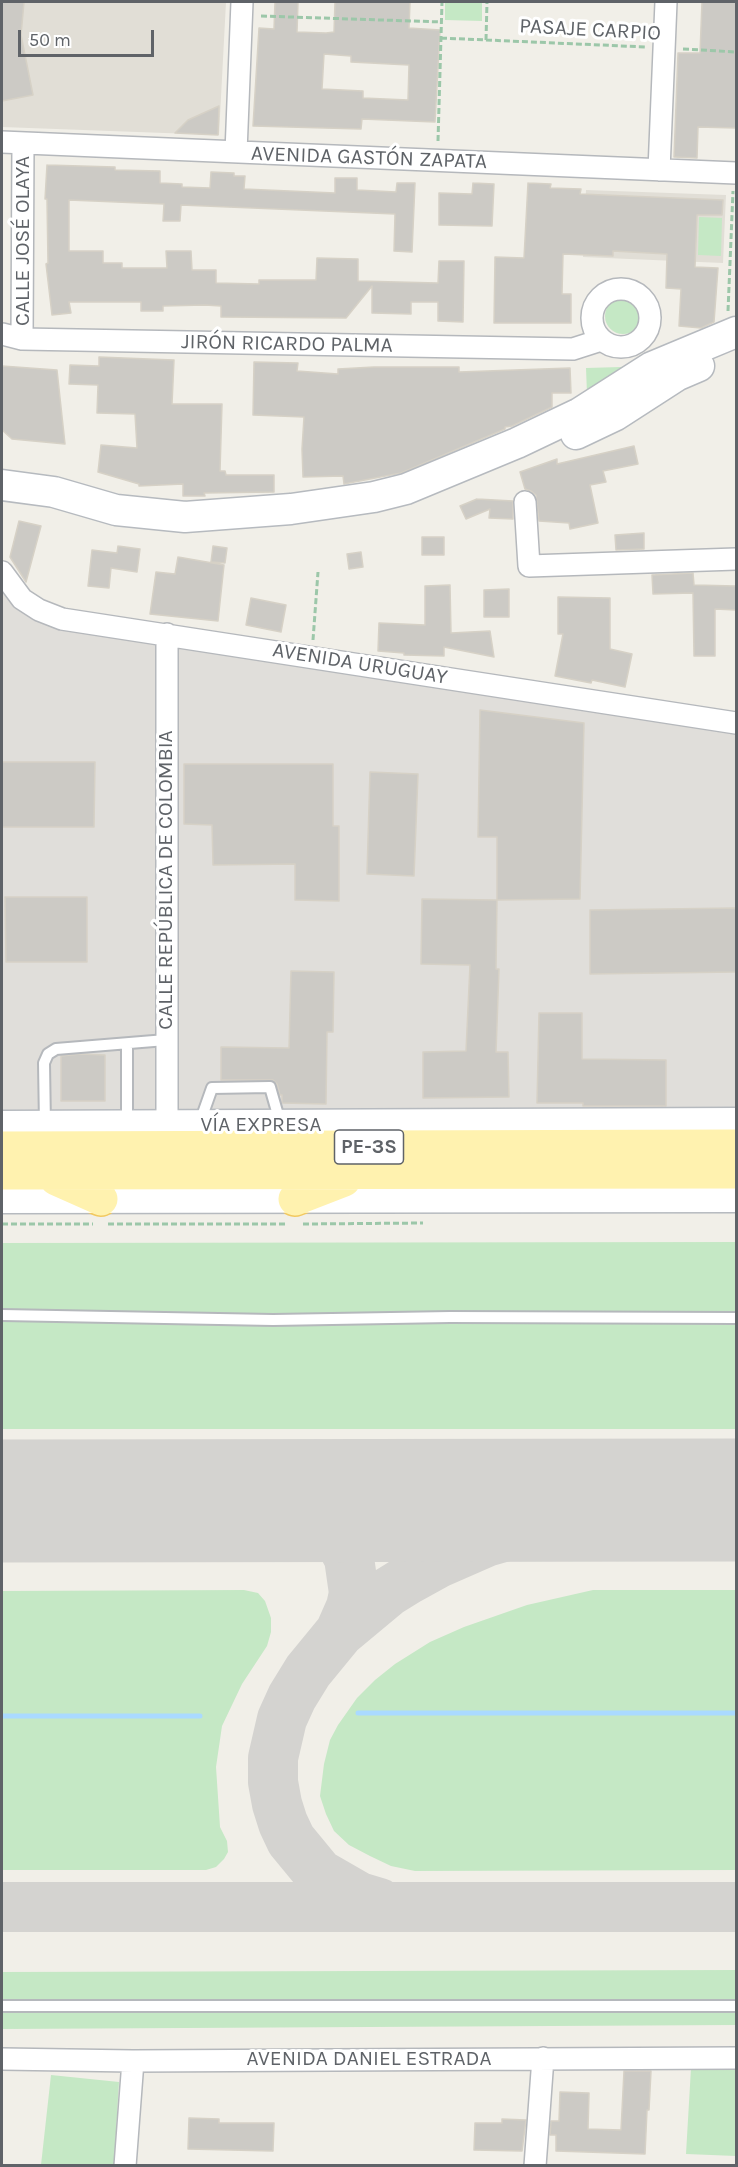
<!DOCTYPE html>
<meta charset="utf-8">
<style>
body{margin:0}
#map{position:relative;width:738px;height:2167px;overflow:hidden;background:#f1efe8;font-family:Karla,sans-serif}
canvas{display:block}
.frame{position:absolute;inset:0;border:3px solid #5f6368;pointer-events:none}
.scale{position:absolute;left:18px;top:30px;width:136px;height:27px;box-sizing:border-box;border:3px solid #5f6368;border-top:0;padding-left:8px;font-size:18px;line-height:21px;white-space:nowrap;color:#5f6368;-webkit-text-stroke:4px #fff;paint-order:stroke}
</style>
<div id="map">
<canvas width="738" height="2167"></canvas>
<div class="frame"></div>
<div class="scale">50 m</div>
</div>
<script>
const ctx = document.querySelector('canvas').getContext('2d');
ctx.lineJoin = 'round';
function paint(path, color) {
  ctx.fillStyle = color;
  ctx.fill(path, 'evenodd');
}
function toPath(rows) {
  const path = new Path2D();
  for (const r of rows) {
    if (r.length === 3) {
      path.moveTo(r[0] + r[2], r[1]);
      path.arc(r[0], r[1], r[2], 0, 2 * Math.PI);
      continue;
    }
    path.moveTo(r[0], r[1]);
    for (let i = 2; i < r.length; i += 2) path.lineTo(r[i], r[i + 1]);
  }
  return path;
}
function strokePath(path, color, width, dash) {
  ctx.strokeStyle = color;
  ctx.lineWidth = width;
  ctx.lineCap = dash ? 'butt' : 'round';
  ctx.setLineDash(dash || []);
  ctx.stroke(path);
}
function write(font, color, halo, rows, align = 'center') {
  ctx.font = font + ' Karla,sans-serif';
  ctx.lineWidth = 6;
  ctx.setLineDash([]);
  ctx.textBaseline = 'middle';
  ctx.strokeStyle = halo;
  ctx.fillStyle = color;
  for (const [text, x, y, turn = 0] of rows) {
    ctx.save();
    ctx.translate(x, y);
    ctx.rotate((+turn || 0) * Math.PI / 180);
    ctx.textAlign = isNaN(turn) ? turn : align;
    if (halo) ctx.strokeText(text, 0, 0);
    ctx.fillText(text, 0, 0);
    ctx.restore();
  }
}
paint(toPath([
 [2,571,54,613,736,728,736,1140,2,1142]
]), '#e0deda');
paint(toPath([
 [2,2,226,2,219,135,2,127],
 [586,190,726,195,723,263,583,257]
]), '#e1ded6');
paint(toPath([
 [445,2,482,2,482,21,445,20],
 [699,217,722,218,721,256,698,255],
 [623,316,18],
 [639,361,587,394,586,368,621,367],
 [736,1242,736,1429,2,1429,2,1243],
 [244,1590,258,1593,265,1601,271,1618,271,1632,267,1646,242,1684,222,1726,216,1767,220,1827,227,1841,228,1852,224,1859,216,1867,206,1870,2,1870,2,1591],
 [593,1590,736,1590,736,1870,415,1871,391,1866,370,1856,349,1845,334,1831,326,1814,320,1796,324,1764,330,1740,338,1725,357,1698,375,1680,395,1664,430,1642,464,1627,527,1605],
 [736,1970,736,2025,2,2029,2,1972],
 [691,2068,736,2068,736,2156,686,2154],
 [51,2075,119,2082,114,2165,41,2165]
]), '#c5e8c5');
strokePath(toPath([
 [358,1713,736,1713],
 [2,1716,200,1716]
]), '#aadaff', 5);
strokePath(toPath([
 [258,1500,298,1508,314,1515,329,1527,340,1541,349,1558,354,1593,351,1607,340,1632],
 [379,1903,359,1897,319,1874,291,1840,283,1823,277,1804,273,1782,273,1758,282,1719,292,1697,308,1671,340,1632,388,1592,409,1579,438,1563,486,1542,633,1500],
 [2,1907,736,1907]
]), '#d4d3d0', 50);
strokePath(toPath([
 [2,1501,736,1500]
]), '#d4d3d0', 123);
const building = toPath([
 [2,2,24,2,21,35,33,95,2,101,2,2],
 [275,2,298,2,297,32,326,33,334,32,335,2,410,2,409,28,440,30,435,122,362,119,361,129,253,126,259,28,274,29,275,2],
 [324,54,351,56,351,62,409,65,408,100,363,98,363,91,322,89,324,54],
 [702,2,736,2,736,128,698,127,697,158,674,157,678,53,700,53,702,2],
 [219,106,218,135,175,133,188,120,219,106],
 [47,165,115,167,115,170,160,171,160,183,182,184,182,187,210,188,211,172,234,173,234,176,245,176,244,189,335,193,335,178,357,178,357,190,396,192,397,183,415,183,412,252,394,251,395,214,181,205,180,221,163,221,164,204,69,200,69,251,103,251,103,263,122,263,122,268,167,268,166,251,191,251,192,270,216,270,216,283,259,284,259,280,316,280,317,258,358,259,358,281,438,283,439,261,464,261,463,322,438,321,438,302,411,302,411,314,372,313,372,286,346,318,221,317,221,306,205,305,163,306,163,311,141,311,141,302,69,302,71,313,52,315,46,264,48,263,47,199,45,199,47,165],
 [473,183,494,184,492,226,439,225,439,193,472,194,473,183],
 [528,183,551,184,550,188,581,189,580,194,723,200,722,215,697,215,695,267,718,268,714,322,701,328,679,326,681,289,666,288,667,254,613,251,613,256,563,254,562,294,571,294,571,323,494,323,495,257,524,258,528,183],
 [99,357,174,360,172,404,222,404,220,471,225,471,226,475,274,475,274,492,204,493,205,496,183,496,183,484,139,486,139,484,98,472,101,445,137,448,135,414,97,413,98,385,69,384,70,365,99,366,99,357],
 [254,362,298,363,297,371,338,374,338,369,374,367,459,367,459,372,570,368,571,393,552,393,552,407,512,426,505,427,505,429,401,473,344,484,343,476,303,477,302,449,304,417,253,415,254,362],
 [2,366,57,370,65,444,12,439,2,430,2,366],
 [634,446,638,464,603,471,606,482,590,485,598,523,570,529,569,523,539,521,536,495,531,491,525,489,520,472,557,459,557,464,634,446],
 [477,499,513,501,513,519,489,518,490,509,466,519,460,506,477,499],
 [19,521,41,526,26,582,10,557,19,521],
 [644,533,644,549,616,550,615,535,644,533],
 [422,537,444,537,444,555,422,555,422,537],
 [118,546,140,549,137,572,111,568,109,588,88,586,92,550,117,553,118,546],
 [213,546,227,548,225,563,211,562,213,546],
 [361,552,363,567,349,569,347,554,361,552],
 [178,557,224,565,218,621,150,614,156,572,175,574,178,557],
 [693,573,694,585,736,586,736,610,715,609,715,656,694,656,693,593,653,594,652,575,693,573],
 [450,585,451,633,490,631,494,657,444,647,444,656,404,655,404,653,378,651,379,623,425,625,425,586,450,585],
 [509,589,509,617,484,617,484,590,509,589],
 [558,597,610,598,610,649,632,654,625,687,592,680,591,683,555,676,563,634,558,634,558,597],
 [251,598,286,605,281,632,246,625,251,598],
 [480,710,584,723,580,899,497,900,497,837,478,837,480,710],
 [2,762,95,762,94,827,2,827,2,762],
 [184,764,333,764,333,826,339,826,339,901,295,900,295,864,213,865,212,825,184,824,184,764],
 [370,772,418,774,414,876,367,874,370,772],
 [5,897,87,897,87,962,6,962,5,897],
 [422,899,497,900,496,969,499,969,496,1052,508,1052,509,1097,423,1098,423,1052,466,1051,470,965,421,964,422,899],
 [736,908,736,972,590,974,590,910,736,908],
 [291,971,334,972,333,1032,327,1032,326,1104,282,1103,282,1095,280,1095,277,1084,273,1080,221,1080,221,1047,289,1048,291,971],
 [539,1013,582,1013,582,1059,666,1060,666,1106,583,1106,583,1103,537,1103,539,1013],
 [81,1054,105,1055,105,1101,61,1101,61,1056,81,1054],
 [624,2071,651,2071,649,2110,647,2110,645,2154,556,2151,556,2135,550,2135,551,2121,559,2121,560,2092,589,2093,588,2129,621,2130,624,2071],
 [189,2118,219,2119,219,2123,274,2123,273,2151,188,2149,189,2118],
 [502,2119,526,2120,522,2151,474,2150,475,2123,502,2123,502,2119]
]);
paint(building, '#cccac5');
strokePath(building, '#d6d1c6', 1.5);
const lane = toPath([
 [127,1044,127,1125],
 [200,1122,212,1088,270,1087,280,1122],
 [45,1125,44,1063,48,1054,56,1049,166,1040],
 [2,1315,273,1320,450,1317,736,1318],
 [2,2006,736,2006]
]);
const street = toPath([
 [2,142,736,173],
 [236,152,242,2],
 [659,170,666,2],
 [621,318,29],
 [2,334,22,339,573,349,601,340],
 [22,339,23,143],
 [525,502,529,566,736,559],
 [2,572,22,599,39,610,62,619,736,723],
 [167,1125,167,634],
 [2,2059,133,2061,736,2058],
 [125,2166,133,2061],
 [535,2166,543,2058]
]);
const secondary = toPath([
 [576,434,616,415,678,375,699,366],
 [2,485,54,492,116,510,185,517,291,509,374,497,406,489,517,443,580,413,652,367,736,332],
 [2,1126,736,1123],
 [2,1198,736,1197]
]);
const primary = toPath([
 [2,1148,736,1146],
 [2,1173,736,1172],
 [56,1179,101,1199],
 [295,1199,344,1180]
]);
strokePath(lane, '#b5b8bc', 14);
strokePath(street, '#b5b8bc', 24);
strokePath(secondary, '#b6babf', 33);
strokePath(primary, '#f2c960', 36);
strokePath(toPath([
 [261,16,442,22],
 [441,38,646,47],
 [486,40,487,2],
 [683,49,736,52],
 [438,141,442,2],
 [728,311,733,191],
 [313,640,318,572],
 [2,1224,93,1224],
 [108,1224,288,1224],
 [303,1224,423,1223]
]), '#9cc7a9', 3, [6, 3]);
strokePath(lane, '#fff', 10);
strokePath(street, '#fff', 21);
strokePath(secondary, '#fff', 30);
strokePath(primary, '#fff2af', 33);
for (const [x, y, w] of [
 [369,1147,69]
]) {
  const box = new Path2D();
  box.roundRect(x - w / 2, y - 17, w, 34, 4.5);
  ctx.fillStyle = '#fff';
  ctx.fill(box);
  strokePath(box, '#5f6368', 1.5);
}
write('bold 20px', '#5f6368', null, [
 ["PE-3S",369,1147]
]);
write('21px', '#5f6368', '#fff', [
 ["PASAJE CARPIO",590,30,3],
 ["AVENIDA GASTÓN ZAPATA",369,158,2],
 ["CALLE JOSÉ OLAYA",23,241,-90],
 ["JIRÓN RICARDO PALMA",287,344,1],
 ["AVENIDA URUGUAY",360,664,9],
 ["CALLE REPÚBLICA DE COLOMBIA",166,880,-90],
 ["VÍA EXPRESA",261,1125],
 ["AVENIDA DANIEL ESTRADA",369,2059]
]);
</script>
